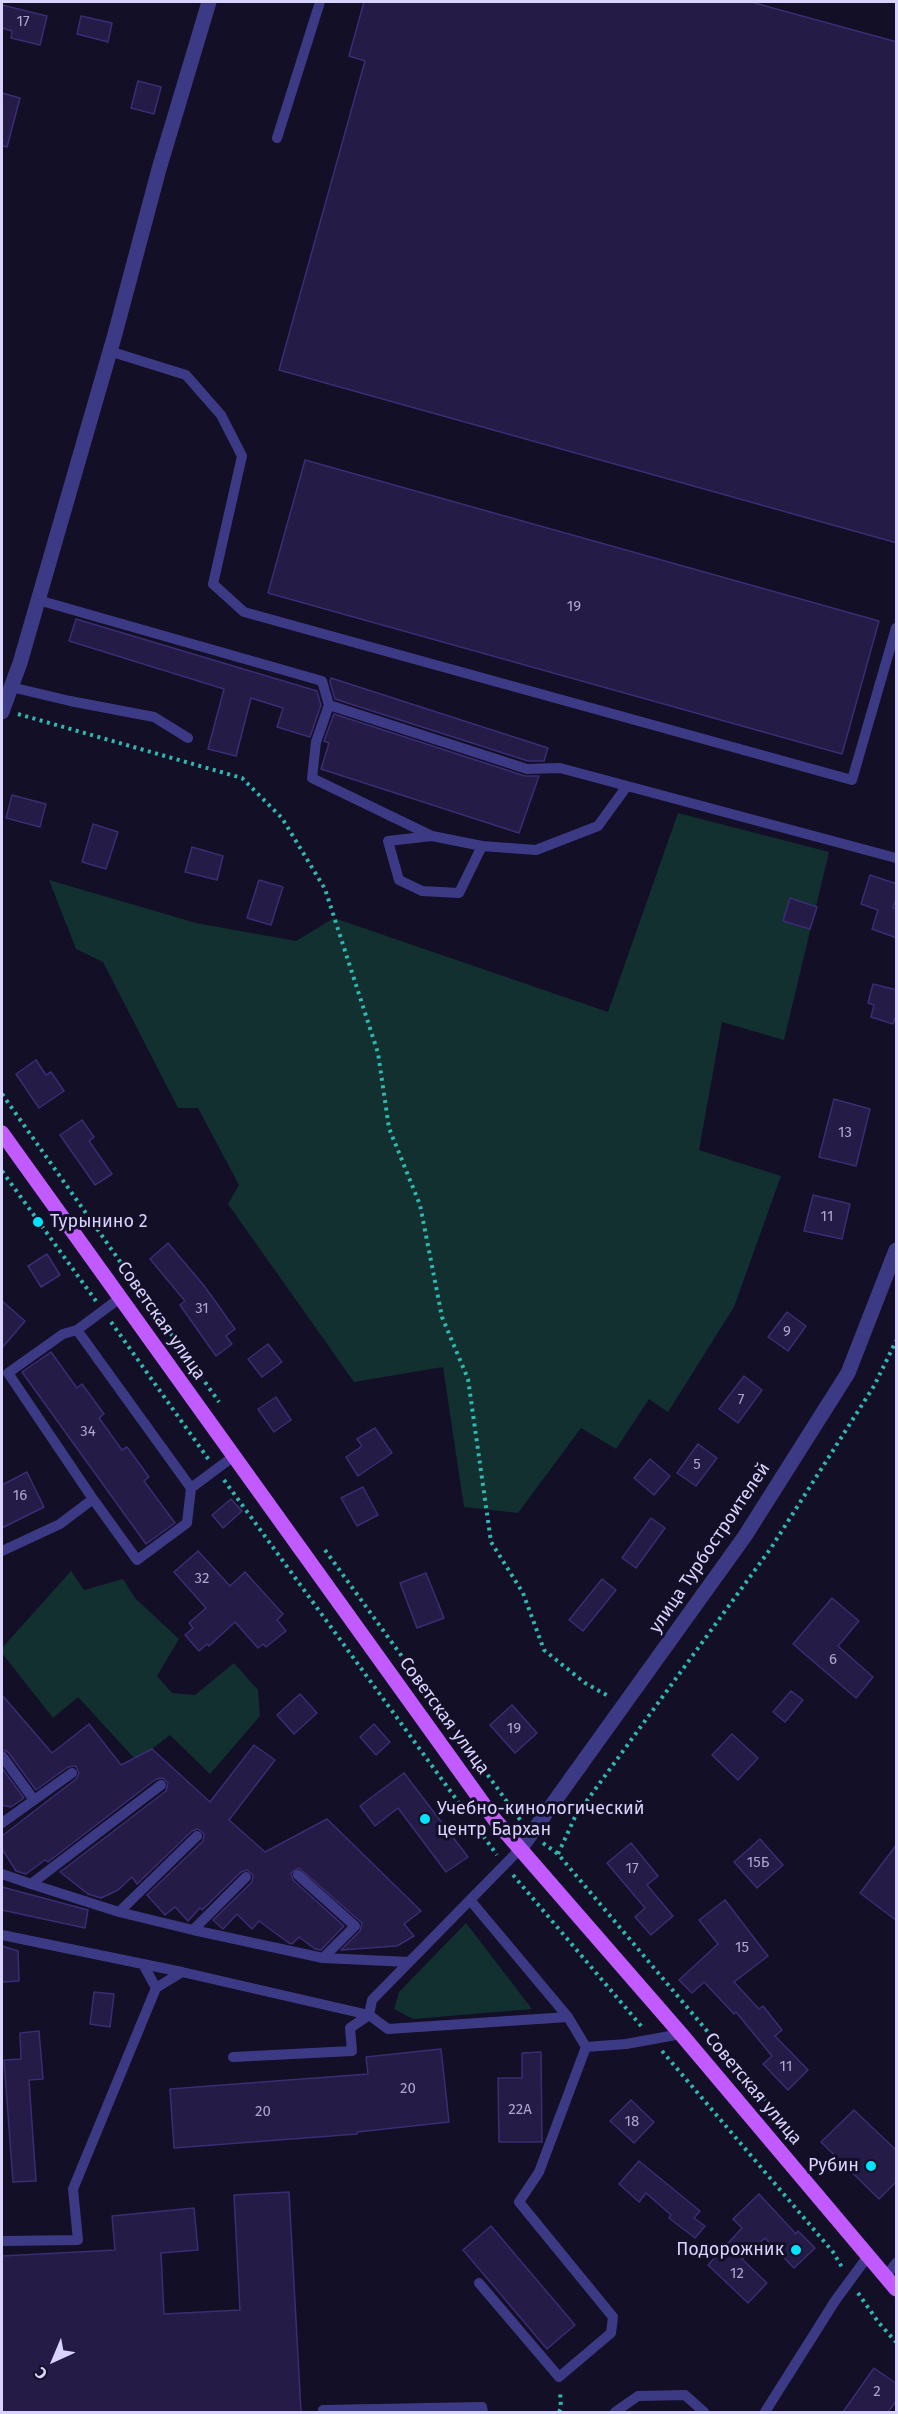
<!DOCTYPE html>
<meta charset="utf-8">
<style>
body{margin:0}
#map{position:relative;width:898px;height:2414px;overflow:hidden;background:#130f26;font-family:"Fira Sans",sans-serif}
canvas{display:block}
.frame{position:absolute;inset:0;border:3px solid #d9d4ff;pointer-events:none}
.north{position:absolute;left:24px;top:2330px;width:60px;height:60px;-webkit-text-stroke:4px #130f26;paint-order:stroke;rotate:224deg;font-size:16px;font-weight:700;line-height:24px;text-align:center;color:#d9d4ff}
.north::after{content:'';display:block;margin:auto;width:21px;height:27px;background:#d9d4ff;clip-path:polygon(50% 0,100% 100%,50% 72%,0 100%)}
</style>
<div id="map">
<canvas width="898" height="2414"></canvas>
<div class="frame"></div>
<div class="north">С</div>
</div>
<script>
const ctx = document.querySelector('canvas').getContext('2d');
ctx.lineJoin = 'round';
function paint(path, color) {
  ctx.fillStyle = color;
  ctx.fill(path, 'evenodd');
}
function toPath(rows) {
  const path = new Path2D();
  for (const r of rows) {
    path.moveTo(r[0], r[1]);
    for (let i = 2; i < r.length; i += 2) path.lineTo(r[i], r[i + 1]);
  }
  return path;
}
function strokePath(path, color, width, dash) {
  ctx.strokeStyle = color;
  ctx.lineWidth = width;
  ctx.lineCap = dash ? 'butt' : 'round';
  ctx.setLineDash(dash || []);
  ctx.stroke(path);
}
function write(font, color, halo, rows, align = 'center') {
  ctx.font = font + ' "Fira Sans",sans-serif';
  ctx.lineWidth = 6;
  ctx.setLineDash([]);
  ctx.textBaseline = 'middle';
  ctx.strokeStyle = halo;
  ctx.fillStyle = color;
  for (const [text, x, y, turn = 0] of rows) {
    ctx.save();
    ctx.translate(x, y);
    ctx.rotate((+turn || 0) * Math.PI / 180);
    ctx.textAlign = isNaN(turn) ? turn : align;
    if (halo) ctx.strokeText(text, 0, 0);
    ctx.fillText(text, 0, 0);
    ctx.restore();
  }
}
paint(toPath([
 [678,813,829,852,784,1040,722,1022,699,1150,781,1176,734,1307,668,1412,649,1399,616,1449,581,1428,518,1513,464,1507,443,1367,354,1382,228,1204,239,1185,198,1108,178,1108,103,962,76,949,49,880,196,923,296,941,334,918,608,1012],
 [71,1571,84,1590,123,1579,135,1598,179,1639,157,1676,172,1693,195,1695,234,1663,258,1690,260,1716,210,1774,170,1735,152,1749,134,1758,78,1697,53,1718,2,1653,2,1648],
 [466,1923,532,2009,413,2019,394,2009,399,1992]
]), '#12302f');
const building = toPath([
 [364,2,751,2,897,42,897,543,279,370,365,61,349,56,364,2],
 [2,5,47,16,40,45,11,38,12,31,2,28,2,5],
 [81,16,112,23,108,42,77,34,81,16],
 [138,81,161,87,154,114,131,108,138,81],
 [2,93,20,98,7,147,2,146,2,93],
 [305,460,879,621,842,754,268,593,305,460],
 [76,619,317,691,321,705,310,737,277,727,283,708,251,698,236,756,208,749,224,689,69,641,76,619],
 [331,678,548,748,544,761,528,761,335,699,330,682,331,678],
 [334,714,525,776,539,776,519,833,321,769,329,743,324,741,334,714],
 [12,795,46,804,40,827,6,818,12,795],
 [93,824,118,832,106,869,82,862,93,824],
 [192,847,223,856,217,880,185,872,192,847],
 [870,875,897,884,897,896,893,908,897,909,897,938,872,929,878,910,861,904,870,875],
 [259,880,283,887,271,925,247,918,259,880],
 [790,898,817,907,810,929,783,921,790,898],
 [873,984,897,990,897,1013,893,1024,871,1017,874,1005,868,1003,873,984],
 [36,1060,46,1075,51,1072,64,1091,39,1108,16,1074,36,1060],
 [834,1099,870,1109,856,1166,819,1157,834,1099],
 [82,1120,94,1137,89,1141,112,1174,95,1185,60,1135,82,1120],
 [813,1195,850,1204,842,1239,804,1231,813,1195],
 [168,1243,205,1287,235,1329,226,1336,232,1344,216,1356,180,1305,185,1301,150,1259,168,1243],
 [47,1254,60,1275,41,1287,28,1266,47,1254],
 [2,1301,25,1321,2,1348,2,1301],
 [787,1312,806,1326,788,1351,768,1337,787,1312],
 [268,1344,282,1362,262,1377,248,1359,268,1344],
 [51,1352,77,1388,82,1384,104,1414,99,1418,122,1450,127,1447,149,1477,144,1481,175,1523,146,1544,22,1372,51,1352],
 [744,1376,762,1390,738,1423,719,1409,744,1376],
 [276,1397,291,1420,274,1432,258,1409,276,1397],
 [375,1428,392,1453,358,1476,346,1457,362,1446,357,1439,375,1428],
 [698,1444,717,1458,696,1486,677,1473,698,1444],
 [650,1459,670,1476,654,1495,634,1478,650,1459],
 [27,1472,44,1507,2,1528,2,1485,27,1472],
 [363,1487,378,1515,357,1526,341,1498,363,1487],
 [231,1499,242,1511,223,1528,212,1515,231,1499],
 [651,1518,665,1528,636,1568,622,1558,651,1518],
 [198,1551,230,1586,245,1572,283,1614,277,1620,286,1631,266,1647,263,1644,258,1648,235,1622,209,1646,207,1644,199,1651,185,1635,193,1628,189,1623,206,1608,174,1572,198,1551],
 [426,1573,444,1618,417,1628,400,1583,426,1573],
 [602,1579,616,1590,583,1631,569,1620,602,1579],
 [832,1598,859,1621,838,1646,873,1677,856,1698,793,1644,832,1598],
 [791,1691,803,1700,785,1722,773,1712,791,1691],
 [300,1694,317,1713,294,1734,277,1715,300,1694],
 [2,1695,52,1753,89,1724,121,1765,152,1749,210,1802,254,1745,275,1760,229,1820,265,1852,327,1819,421,1911,404,1924,414,1936,397,1946,341,1950,360,1931,362,1923,299,1868,291,1873,293,1880,344,1926,321,1950,315,1949,299,1937,292,1944,289,1943,259,1921,252,1929,237,1914,223,1929,213,1920,252,1882,253,1875,247,1870,241,1872,202,1910,200,1908,188,1921,175,1907,165,1915,147,1895,203,1841,204,1834,198,1829,192,1831,137,1884,132,1877,118,1890,101,1898,88,1894,60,1872,166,1791,168,1783,163,1778,156,1779,48,1862,45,1860,26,1874,16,1871,2,1849,2,1836,76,1779,79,1773,76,1766,68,1767,36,1790,8,1752,2,1749,2,1695],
 [512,1705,537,1733,515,1753,490,1725,512,1705],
 [374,1724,390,1742,376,1755,360,1737,374,1724],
 [732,1734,758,1758,738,1780,712,1755,732,1734],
 [2,1768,24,1798,11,1807,2,1805,2,1768],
 [404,1773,468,1857,446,1872,398,1808,375,1826,360,1806,404,1773],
 [760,1839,783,1865,757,1888,734,1862,760,1839],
 [631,1843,658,1876,647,1885,673,1916,651,1935,635,1917,645,1908,607,1863,631,1843],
 [897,1844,897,1921,860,1893,897,1844],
 [2,1887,88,1910,85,1928,2,1910,2,1887],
 [725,1900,768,1956,734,1982,759,2009,763,2006,782,2030,775,2036,808,2070,788,2090,763,2064,772,2056,736,2012,734,2014,704,1982,692,1993,679,1980,718,1944,699,1920,725,1900],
 [2,1946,18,1951,19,1981,2,1982,2,1946],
 [94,1992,114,1994,110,2027,90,2024,94,1992],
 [39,2031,43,2079,29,2080,36,2181,13,2182,4,2060,21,2059,20,2033,39,2031],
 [441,2049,449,2122,357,2132,357,2134,174,2148,170,2089,368,2074,366,2057,441,2049],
 [541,2052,542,2142,499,2142,498,2078,522,2078,522,2053,541,2052],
 [631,2100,654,2122,634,2143,610,2121,631,2100],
 [854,2110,897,2151,897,2181,879,2199,821,2142,854,2110],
 [639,2161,700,2211,694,2218,705,2226,695,2238,669,2218,671,2215,646,2193,639,2202,619,2184,639,2161],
 [289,2192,301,2412,2,2412,2,2256,115,2250,112,2216,194,2208,198,2250,161,2253,164,2314,240,2310,234,2195,289,2192],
 [759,2194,796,2234,798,2231,815,2248,794,2268,765,2238,742,2259,767,2283,748,2303,708,2265,742,2228,733,2219,759,2194],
 [491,2226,575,2325,547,2349,463,2250,491,2226],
 [874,2368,897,2384,897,2400,888,2412,843,2412,874,2368]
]);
paint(building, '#241b47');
strokePath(building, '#3b2d73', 1.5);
strokePath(toPath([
 [18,714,242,778,282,818,325,889,378,1053,389,1128,420,1205,442,1317,468,1379,491,1542,523,1593,544,1650,585,1683,610,1697],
 [2,1094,219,1402],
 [2,1171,96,1301],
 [111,1322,209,1460],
 [224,1480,467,1814],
 [325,1550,521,1821],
 [479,1830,497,1855],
 [543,1843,558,1854,793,2133],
 [558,1854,575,1817,771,1548,874,1386,896,1341],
 [513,1875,642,2027],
 [662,2051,833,2252,843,2269],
 [858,2293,879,2323,896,2342],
 [559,2412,561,2408,560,2390]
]), '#2fb8b0', 4, [3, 4.5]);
strokePath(toPath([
 [277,138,320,2],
 [109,351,186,375,221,415,242,456,213,584,244,612,852,780,896,628],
 [38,600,322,681,329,705,316,742,312,778,432,836],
 [11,687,70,701,154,717,188,738],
 [329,705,527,769,560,768,896,858],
 [482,846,432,836,388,841,399,880,422,891,459,893,482,846,536,850,598,826,627,786],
 [120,1298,77,1330,63,1334,8,1373,93,1499,137,1560,187,1523,191,1488,234,1456],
 [77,1330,191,1488],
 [2,1551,60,1524,93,1499],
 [2,1756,34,1800],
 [2,1823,72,1773],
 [521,1848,470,1900,568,2017,586,2047],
 [2,1874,31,1884],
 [298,1875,355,1926,323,1958,409,1962],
 [246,1877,193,1930,323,1958],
 [470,1900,372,2000,369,2015,388,2029,568,2017],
 [119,1912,31,1884,161,1785],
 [193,1930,119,1912,197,1836],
 [2,1935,182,1972],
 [143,1964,156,1988],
 [586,2047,626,2044,681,2034],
 [2,2241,78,2240,73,2189,156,1988,182,1972,369,2015,350,2028,352,2051,233,2057],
 [886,2276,896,2263],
 [479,2283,559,2377,611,2333,613,2317,519,2202,539,2172,586,2047],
 [323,2410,482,2407,483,2412],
 [615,2412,638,2396,685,2395,704,2412],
 [765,2412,835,2301,868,2256]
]), '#3d3a85', 10);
strokePath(toPath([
 [521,1848,745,1536,848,1373,896,1250]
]), '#3d3a85', 15);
strokePath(toPath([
 [2,712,20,663,115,334,159,169,209,2]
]), '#3d3a85', 15);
strokePath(toPath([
 [2,1133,495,1820,681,2034,896,2289]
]), '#c25bff', 15);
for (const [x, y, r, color] of [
 [38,1222,6,"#00e5ff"],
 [425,1819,6,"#00e5ff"],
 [871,2166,6,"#00e5ff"],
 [796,2250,6,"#00e5ff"]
]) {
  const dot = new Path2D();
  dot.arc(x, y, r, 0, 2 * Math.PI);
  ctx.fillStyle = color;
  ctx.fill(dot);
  strokePath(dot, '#130f26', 2);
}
write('15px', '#aca6d1', null, [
 ["17",23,22],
 ["19",574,607],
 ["13",845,1133],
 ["11",827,1217],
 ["31",202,1309],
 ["9",787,1332],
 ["7",741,1400],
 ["34",88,1432],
 ["5",697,1465],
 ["16",20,1496],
 ["32",202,1579],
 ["6",833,1660],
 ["19",514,1729],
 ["15Б",758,1863],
 ["17",632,1869],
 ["15",742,1948],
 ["11",786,2067],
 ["20",408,2089],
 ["22А",520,2110],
 ["20",263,2112],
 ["18",632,2122],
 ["12",737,2274],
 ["2",877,2392]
]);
write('18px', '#d9d4ff', '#130f26', [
 ["Турынино 2",50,1222],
 ["Учебно-кинологический",437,1809],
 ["центр Бархан",437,1830],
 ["Рубин",859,2166,"right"],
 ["Подорожник",784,2250,"right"]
], 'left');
write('18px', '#d9d4ff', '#130f26', [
 ["Советская улица",161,1321,55],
 ["улица Турбостроителей",710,1548,-56],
 ["Советская улица",444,1716,54],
 ["Советская улица",753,2089,50]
]);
</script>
